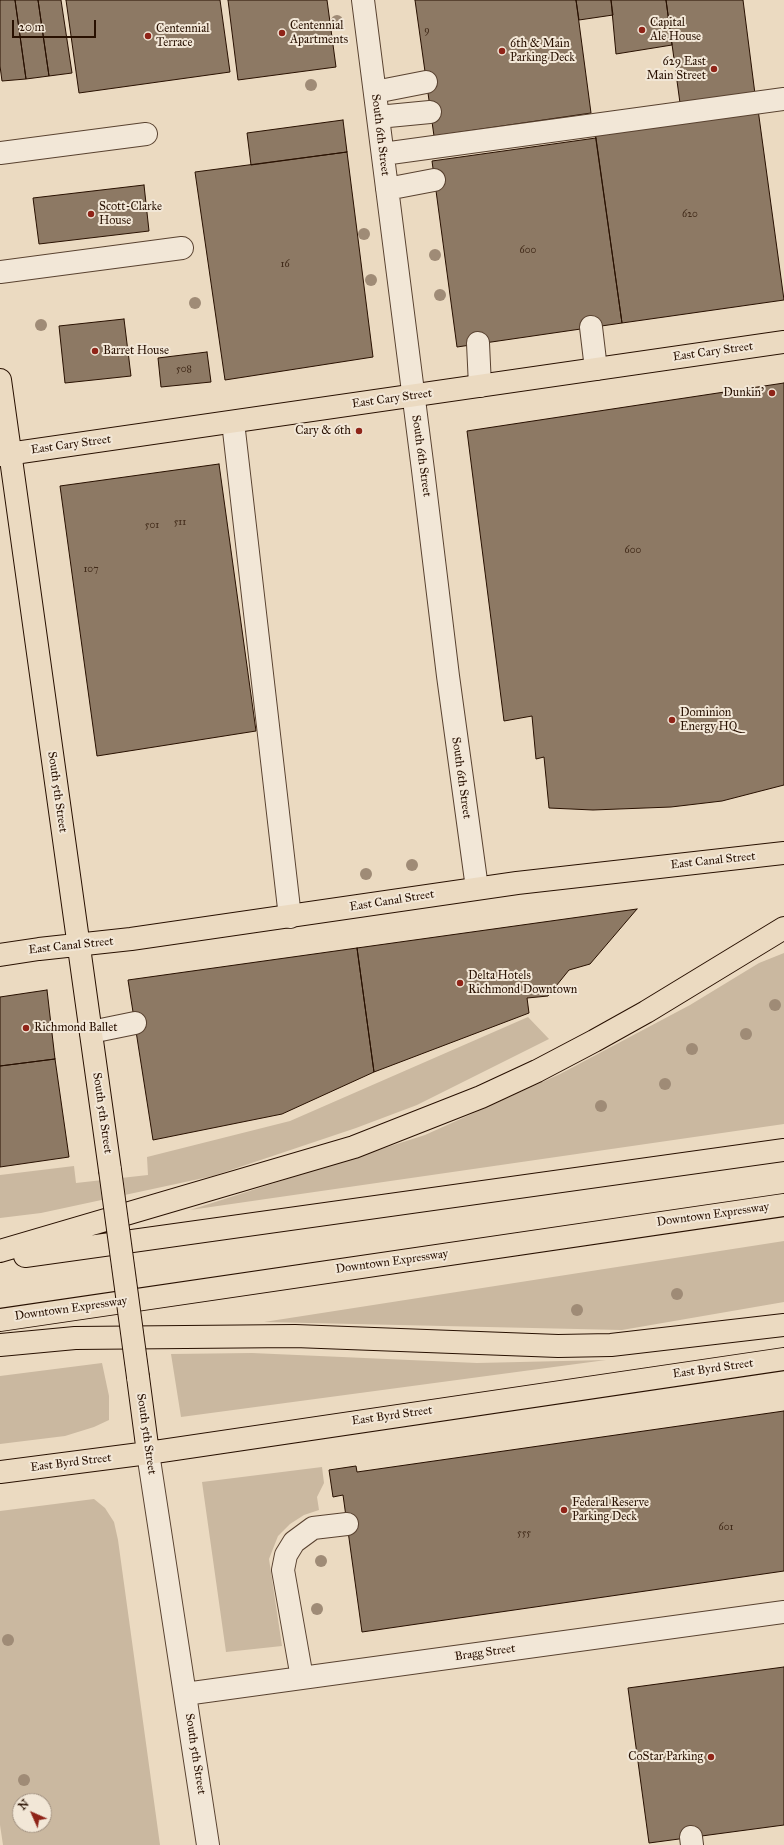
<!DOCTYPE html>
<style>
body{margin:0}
#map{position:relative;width:784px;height:1845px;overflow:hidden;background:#ebdac1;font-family:"IM FELL Great Primer",serif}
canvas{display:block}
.north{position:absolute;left:12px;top:1793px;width:40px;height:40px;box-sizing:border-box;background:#f2e7d7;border:1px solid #a19181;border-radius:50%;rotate:315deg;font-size:11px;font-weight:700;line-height:16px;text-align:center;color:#281000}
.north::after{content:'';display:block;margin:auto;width:14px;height:18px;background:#8f2418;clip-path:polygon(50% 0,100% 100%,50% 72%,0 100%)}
.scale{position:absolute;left:12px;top:20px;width:84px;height:18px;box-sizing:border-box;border:2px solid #281000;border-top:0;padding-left:5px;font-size:12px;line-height:14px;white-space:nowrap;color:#281000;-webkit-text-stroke:3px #f2e7d7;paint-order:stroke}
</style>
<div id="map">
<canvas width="784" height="1845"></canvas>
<div class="north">N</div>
<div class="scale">20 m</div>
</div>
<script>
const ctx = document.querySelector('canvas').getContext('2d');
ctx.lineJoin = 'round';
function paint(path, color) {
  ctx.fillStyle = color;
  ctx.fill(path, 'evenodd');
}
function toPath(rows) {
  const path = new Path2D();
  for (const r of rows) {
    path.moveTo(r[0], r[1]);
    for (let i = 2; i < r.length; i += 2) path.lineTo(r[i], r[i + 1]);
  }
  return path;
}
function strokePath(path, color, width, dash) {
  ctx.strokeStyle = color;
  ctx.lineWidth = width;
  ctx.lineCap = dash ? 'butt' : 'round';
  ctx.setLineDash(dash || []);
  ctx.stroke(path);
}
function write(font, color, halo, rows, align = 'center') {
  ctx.font = font + ' "IM FELL Great Primer",serif';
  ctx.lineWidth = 4;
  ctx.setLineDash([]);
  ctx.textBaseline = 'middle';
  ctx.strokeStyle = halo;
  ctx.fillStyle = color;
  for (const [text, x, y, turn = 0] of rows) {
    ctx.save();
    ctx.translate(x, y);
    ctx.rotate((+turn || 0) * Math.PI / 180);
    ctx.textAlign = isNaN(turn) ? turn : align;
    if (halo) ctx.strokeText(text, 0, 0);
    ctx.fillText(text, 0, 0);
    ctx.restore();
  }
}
paint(toPath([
 [784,953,784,1124,190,1210,425,1135,560,1074,690,1005,759,963],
 [528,1017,549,1039,417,1105,356,1128,213,1176,41,1213,0,1218,0,1175,74,1166,76,1183,148,1175,147,1157,290,1121],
 [784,1241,784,1302,622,1330,264,1322],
 [252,1353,477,1363,606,1360,181,1417,171,1354],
 [102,1363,109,1396,109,1420,94,1427,65,1436,0,1444,0,1376],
 [322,1467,324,1483,317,1497,319,1510,304,1515,290,1524,278,1536,269,1559,282,1646,226,1652,202,1482],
 [94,1499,105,1508,114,1522,118,1540,160,1845,3,1845,0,1825,0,1511],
 [20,1801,44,1801,44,1825,20,1825]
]), '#cab8a0');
const building = toPath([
 [0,0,15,0,26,79,2,81,0,66,0,0],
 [15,0,38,0,49,76,26,79,15,0],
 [38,0,61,0,72,73,49,76,38,0],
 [66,0,220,0,230,72,79,93,66,0],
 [228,0,327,0,336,67,238,80,228,0],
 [415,0,576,0,591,113,434,136,415,0],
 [576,0,611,0,613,15,579,20,576,0],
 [611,0,666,0,672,45,616,54,611,0],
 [666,0,743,0,755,94,680,103,666,0],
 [757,102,784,300,622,323,594,126,757,102],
 [343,120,347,152,251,165,247,133,343,120],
 [596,138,622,323,457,347,432,161,596,138],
 [347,152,373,357,225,380,195,172,347,152],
 [144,185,149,231,39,244,33,198,144,185],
 [124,319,131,376,65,383,59,326,124,319],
 [207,352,211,382,161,387,158,358,207,352],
 [784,383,784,785,722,801,671,807,593,810,549,808,544,757,536,759,532,716,504,721,467,431,784,383],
 [219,464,256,731,97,756,60,486,219,464],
 [637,909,590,964,569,970,548,996,527,998,529,1013,374,1072,357,948,637,909],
 [357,948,374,1072,282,1114,153,1140,128,980,357,948],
 [47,990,55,1059,0,1066,0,997,47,990],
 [55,1059,69,1157,0,1167,0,1066,55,1059],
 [784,1411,784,1571,362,1632,343,1495,333,1497,329,1470,356,1466,357,1472,784,1411],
 [784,1667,784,1825,649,1843,628,1688,784,1667]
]);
paint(building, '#8d7964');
strokePath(building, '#281000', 1);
const minor = toPath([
 [363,0,423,470,448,676,477,888],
 [375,92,426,82],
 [378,117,430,112],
 [0,153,146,134],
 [383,154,784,99],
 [387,189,434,180],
 [0,272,182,248],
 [591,327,596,369],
 [478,343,480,386],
 [233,422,290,917],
 [91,1032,135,1023],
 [148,1453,208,1845],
 [302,1678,283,1570,286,1555,294,1542,313,1528,347,1524],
 [185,1694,784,1612],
 [691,1837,692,1845]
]);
const major = toPath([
 [0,380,110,1170],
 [0,455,784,342],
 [0,955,39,949,131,939,517,883,784,853],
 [138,1377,148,1453],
 [0,1472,148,1453,784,1359]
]);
const highway = toPath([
 [0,1251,354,1147,481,1097,537,1071,594,1041,646,1012,784,928],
 [25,1256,784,1150],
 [0,1320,784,1205],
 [0,1345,75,1338,295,1336,558,1346,611,1345,784,1325]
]);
strokePath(minor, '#594230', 24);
strokePath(major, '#281000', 24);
strokePath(highway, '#281000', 24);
strokePath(minor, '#f2e7d7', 22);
strokePath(major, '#ebdac1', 22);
strokePath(highway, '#ebdac1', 22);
const majorBridge = toPath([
 [110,1170,138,1377]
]);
strokePath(majorBridge, '#281000', 24, []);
strokePath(majorBridge, '#ebdac1', 22);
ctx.fillStyle = '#9f8b76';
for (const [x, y] of [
 [337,21],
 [311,85],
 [364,234],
 [435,255],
 [371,280],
 [440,295],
 [195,303],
 [41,325],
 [412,865],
 [366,874],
 [775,1005],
 [746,1034],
 [692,1049],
 [665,1084],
 [601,1106],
 [677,1294],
 [577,1310],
 [321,1561],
 [317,1609],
 [8,1640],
 [24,1780]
]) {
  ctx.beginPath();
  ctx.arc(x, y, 6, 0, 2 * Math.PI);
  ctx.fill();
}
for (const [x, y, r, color] of [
 [642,30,4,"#8f2418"],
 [282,33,4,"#8f2418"],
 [148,36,4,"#8f2418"],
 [502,51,4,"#8f2418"],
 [714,69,4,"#8f2418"],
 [91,214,4,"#8f2418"],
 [95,351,4,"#8f2418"],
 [772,393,4,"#8f2418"],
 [359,431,4,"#8f2418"],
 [672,720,4,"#8f2418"],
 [460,983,4,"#8f2418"],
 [26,1028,4,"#8f2418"],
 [564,1510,4,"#8f2418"],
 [711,1757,4,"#8f2418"]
]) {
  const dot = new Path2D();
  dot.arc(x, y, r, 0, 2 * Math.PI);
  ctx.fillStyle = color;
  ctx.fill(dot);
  strokePath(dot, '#f2e7d7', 1.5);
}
write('10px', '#412a19', null, [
 ["9",427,31],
 ["620",690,215],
 ["600",528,251],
 ["16",285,265],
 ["508",184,370],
 ["511",180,523],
 ["501",152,526],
 ["600",633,551],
 ["107",91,570],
 ["601",726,1528],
 ["555",524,1534]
]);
write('12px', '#281000', '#f2e7d7', [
 ["Capital",650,23],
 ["Ale House",650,37],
 ["Centennial",290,26],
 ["Apartments",290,40],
 ["Centennial",156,29],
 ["Terrace",156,43],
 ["6th & Main",510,44],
 ["Parking Deck",510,58],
 ["629 East",706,62,"right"],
 ["Main Street",706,76,"right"],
 ["Scott-Clarke",99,207],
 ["House",99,221],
 ["Barret House",103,351],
 ["Dunkin'",764,393,"right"],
 ["Cary & 6th",351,431,"right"],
 ["Dominion",680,713],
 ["Energy HQ",680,727],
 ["Delta Hotels",468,976],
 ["Richmond Downtown",468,990],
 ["Richmond Ballet",34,1028],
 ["Federal Reserve",572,1503],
 ["Parking Deck",572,1517],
 ["CoStar Parking",703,1757,"right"]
], 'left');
write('12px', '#281000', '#f2e7d7', [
 ["South 6th Street",380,135,83],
 ["East Cary Street",713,352,-8],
 ["East Cary Street",392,399,-8],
 ["East Cary Street",71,445,-8],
 ["South 6th Street",421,456,82],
 ["South 6th Street",461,778,82],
 ["South 5th Street",57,792,82],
 ["East Canal Street",713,861,-6],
 ["East Canal Street",392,901,-9],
 ["East Canal Street",71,946,-6],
 ["South 5th Street",102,1113,82],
 ["Downtown Expressway",713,1215,-8],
 ["Downtown Expressway",392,1262,-8],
 ["Downtown Expressway",71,1309,-8],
 ["East Byrd Street",713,1369,-8],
 ["East Byrd Street",392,1416,-8],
 ["South 5th Street",146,1434,82],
 ["East Byrd Street",71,1463,-7],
 ["Bragg Street",485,1653,-8],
 ["South 5th Street",195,1754,81]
]);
</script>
